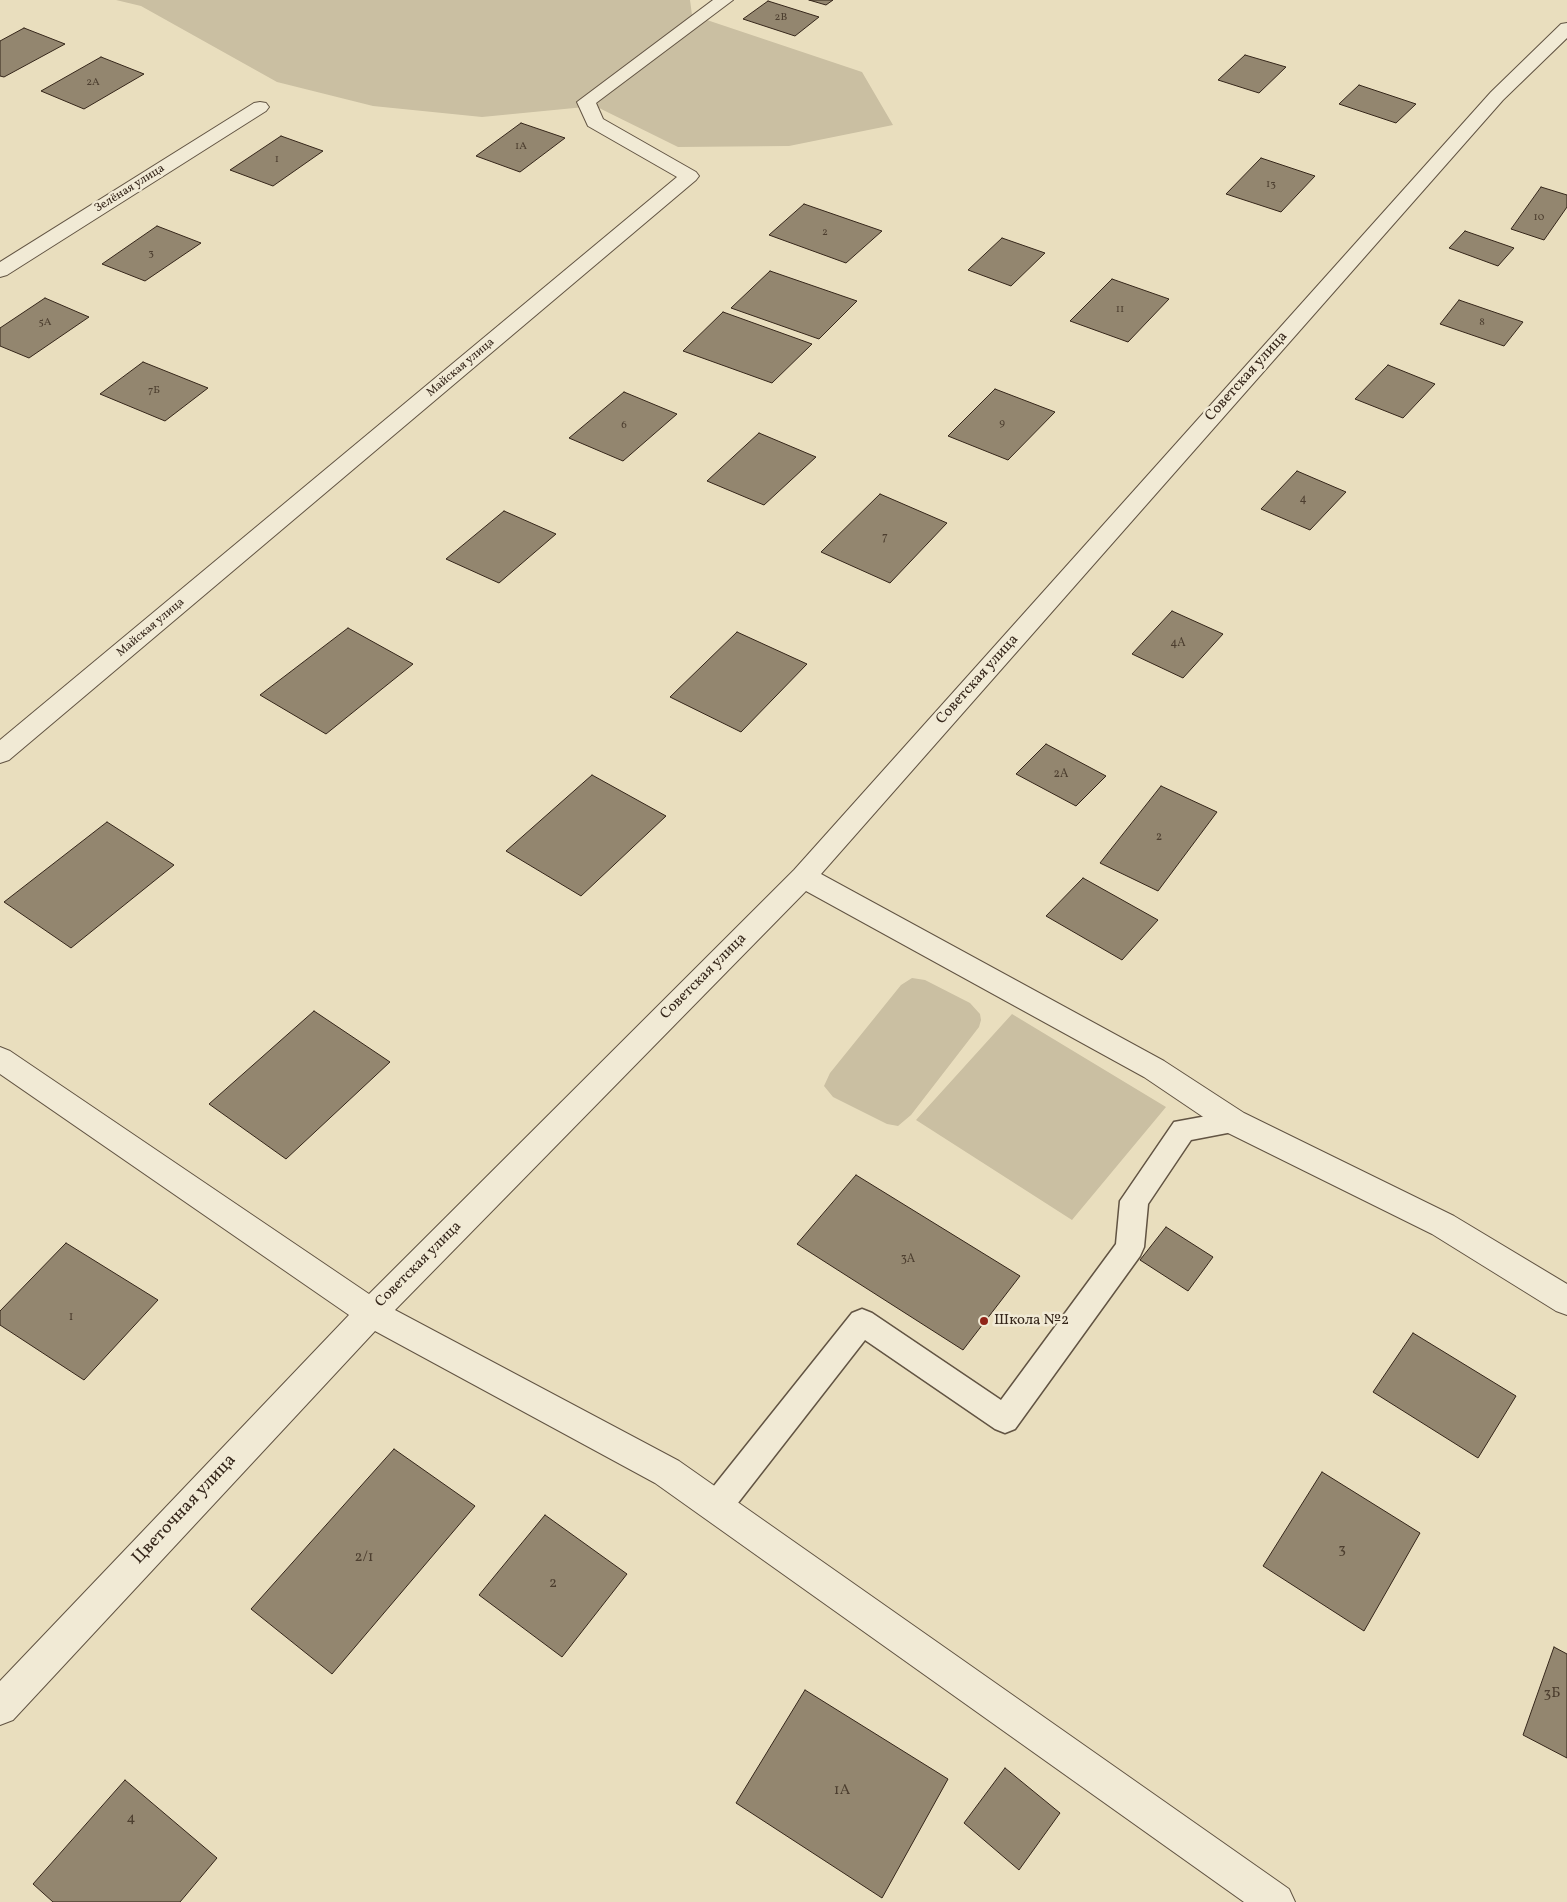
<!DOCTYPE html>
<meta charset="utf-8">
<style>
body{margin:0}
canvas{display:block;background:#e9debe}
</style>
<canvas width="1567" height="1902"></canvas>
<script>
const ctx = document.querySelector('canvas').getContext('2d');
ctx.lineJoin = 'round';
function paint(path, color) {
  ctx.fillStyle = color;
  ctx.fill(path, 'evenodd');
}
function toPath(rows) {
  const path = new Path2D();
  for (const r of rows) {
    path.moveTo(r[0], r[1]);
    for (let i = 2; i < r.length; i += 2) path.lineTo(r[i], r[i + 1]);
  }
  return path;
}
function strokePath(path, color, width, dash) {
  ctx.strokeStyle = color;
  ctx.lineWidth = width;
  ctx.lineCap = dash ? 'butt' : 'round';
  ctx.setLineDash(dash || []);
  ctx.stroke(path);
}
function write(font, color, halo, rows, align = 'center') {
  ctx.font = font + ' Vollkorn,serif';
  ctx.lineWidth = 5;
  ctx.setLineDash([]);
  ctx.textBaseline = 'middle';
  ctx.strokeStyle = halo;
  ctx.fillStyle = color;
  for (const [text, x, y, turn = 0] of rows) {
    ctx.save();
    ctx.translate(x, y);
    ctx.rotate((+turn || 0) * Math.PI / 180);
    ctx.textAlign = isNaN(turn) ? turn : align;
    if (halo) ctx.strokeText(text, 0, 0);
    ctx.fillText(text, 0, 0);
    ctx.restore();
  }
}
paint(toPath([
 [116,0,690,0,692,15,862,72,893,125,789,146,678,147,595,106,482,117,373,106,277,82,141,6],
 [912,978,925,980,970,1003,980,1014,981,1020,979,1027,911,1115,898,1126,887,1124,833,1097,824,1086,830,1073,901,985],
 [1012,1014,1166,1107,1072,1220,916,1120]
]), '#cabfa2');
const building = toPath([
 [809,0,833,0,826,5,809,0],
 [768,1,819,17,795,36,743,19,768,1],
 [24,28,65,44,4,77,0,76,0,41,24,28],
 [1245,55,1286,67,1259,93,1218,80,1245,55],
 [101,57,144,74,84,109,41,91,101,57],
 [1359,85,1416,104,1396,123,1339,104,1359,85],
 [521,123,565,138,520,172,476,156,521,123],
 [281,136,323,151,273,186,230,170,281,136],
 [1261,158,1315,176,1281,212,1226,194,1261,158],
 [1541,187,1567,195,1567,207,1544,240,1511,229,1541,187],
 [804,204,882,231,846,263,769,235,804,204],
 [157,226,201,243,145,281,102,264,157,226],
 [1465,231,1514,248,1498,266,1449,248,1465,231],
 [1002,238,1045,253,1011,286,968,270,1002,238],
 [770,271,857,301,819,339,731,308,770,271],
 [1112,279,1169,299,1128,342,1070,321,1112,279],
 [45,298,89,317,29,358,0,346,0,328,45,298],
 [1459,300,1523,322,1504,346,1440,324,1459,300],
 [723,312,812,344,772,383,683,351,723,312],
 [143,362,208,388,165,421,100,394,143,362],
 [1388,365,1435,384,1403,418,1355,399,1388,365],
 [995,389,1055,412,1008,460,948,436,995,389],
 [624,392,677,414,623,461,569,438,624,392],
 [759,433,816,457,764,505,707,481,759,433],
 [1297,471,1346,492,1310,530,1261,509,1297,471],
 [880,494,947,523,890,583,821,552,880,494],
 [504,511,556,534,499,583,446,559,504,511],
 [1172,611,1223,634,1183,678,1132,654,1172,611],
 [348,628,413,664,326,734,260,695,348,628],
 [737,632,807,664,741,732,670,697,737,632],
 [1046,744,1106,776,1076,806,1016,774,1046,744],
 [592,775,666,816,581,896,506,851,592,775],
 [1161,786,1217,812,1158,891,1100,863,1161,786],
 [107,822,174,865,71,948,4,902,107,822],
 [1083,878,1158,920,1122,960,1046,916,1083,878],
 [314,1011,390,1062,286,1159,209,1104,314,1011],
 [856,1175,1020,1276,963,1350,797,1244,856,1175],
 [1166,1227,1213,1257,1188,1291,1140,1260,1166,1227],
 [66,1243,158,1300,84,1380,0,1325,0,1311,66,1243],
 [1413,1333,1516,1396,1478,1458,1373,1392,1413,1333],
 [394,1449,475,1506,332,1674,251,1609,394,1449],
 [1322,1472,1420,1533,1364,1631,1263,1566,1322,1472],
 [545,1515,627,1574,562,1657,479,1595,545,1515],
 [1554,1647,1567,1654,1567,1758,1523,1735,1554,1647],
 [805,1690,948,1779,882,1898,736,1803,805,1690],
 [1005,1768,1060,1813,1019,1870,964,1823,1005,1768],
 [125,1780,217,1858,180,1902,53,1902,33,1884,125,1780]
]);
paint(building, '#93866f');
strokePath(building, '#35261a', 1);
const lane = toPath([
 [1234,1111,1243,1114,1247,1122,1243,1130,1191,1140,1148,1204,1144,1247,1140,1256,1015,1429,1005,1433,995,1429,865,1340,727,1517,716,1521,705,1517,701,1507,705,1497,852,1313,862,1309,872,1313,1001,1400,1116,1244,1120,1201,1174,1122,1234,1111]
]);
const street = toPath([
 [713,0,733,0,596,103,603,119,696,172,699,176,696,180,9,760,0,763,0,740,677,177,588,126,577,102,713,0],
 [1567,23,1567,38,1503,100,821,874,1164,1061,1244,1113,1454,1216,1567,1284,1567,1315,1556,1311,1432,1234,1224,1131,1144,1077,806,891,395,1310,679,1461,1289,1889,1295,1902,1244,1902,655,1483,375,1331,13,1720,0,1725,0,1681,349,1315,0,1074,0,1047,10,1051,369,1294,794,870,1491,92,1561,24,1567,23],
 [260,102,266,103,269,107,266,111,7,275,0,277,0,262,254,103,260,102]
]);
strokePath(lane, '#625443', 3);
strokePath(street, '#625443', 2);
paint(lane, '#f1ead5');
paint(street, '#f1ead5');
for (const [x, y, r, color] of [
 [984,1321,5,"#8f2418"]
]) {
  const dot = new Path2D();
  dot.arc(x, y, r, 0, 2 * Math.PI);
  ctx.fillStyle = color;
  ctx.fill(dot);
  strokePath(dot, '#f1ead5', 2);
}
write('11px', '#4c3e2f', null, [
 ["2В",781,18],
 ["2А",93,83],
 ["1А",521,147],
 ["1",277,160],
 ["13",1271,185],
 ["10",1539,218],
 ["2",825,233],
 ["3",151,254],
 ["11",1120,310],
 ["5А",45,323],
 ["8",1482,323],
 ["7Б",154,391],
 ["9",1002,424],
 ["6",624,426]
]);
write('12px', '#35261a', '#f1ead5', [
 ["Зелёная улица",130,189,-32],
 ["Майская улица",461,368,-40],
 ["Майская улица",151,628,-40]
]);
write('12px', '#4c3e2f', null, [
 ["4",1303,500],
 ["7",885,538],
 ["4А",1178,644],
 ["2А",1061,775],
 ["2",1159,838],
 ["3А",908,1260],
 ["1",71,1318]
]);
write('15px', '#35261a', '#f1ead5', [
 ["Советская улица",1247,377,-48],
 ["Советская улица",978,680,-48],
 ["Советская улица",704,977,-45],
 ["Советская улица",419,1265,-45]
]);
write('15px', '#35261a', '#f1ead5', [
 ["Школа №2",994,1321]
], 'left');
write('15px', '#4c3e2f', null, [
 ["3",1342,1550],
 ["2/1",364,1558],
 ["2",553,1584],
 ["3Б",1552,1694],
 ["1А",842,1791],
 ["4",131,1819]
]);
write('18px', '#35261a', '#f1ead5', [
 ["Цветочная улица",185,1510,-47]
]);
</script>
